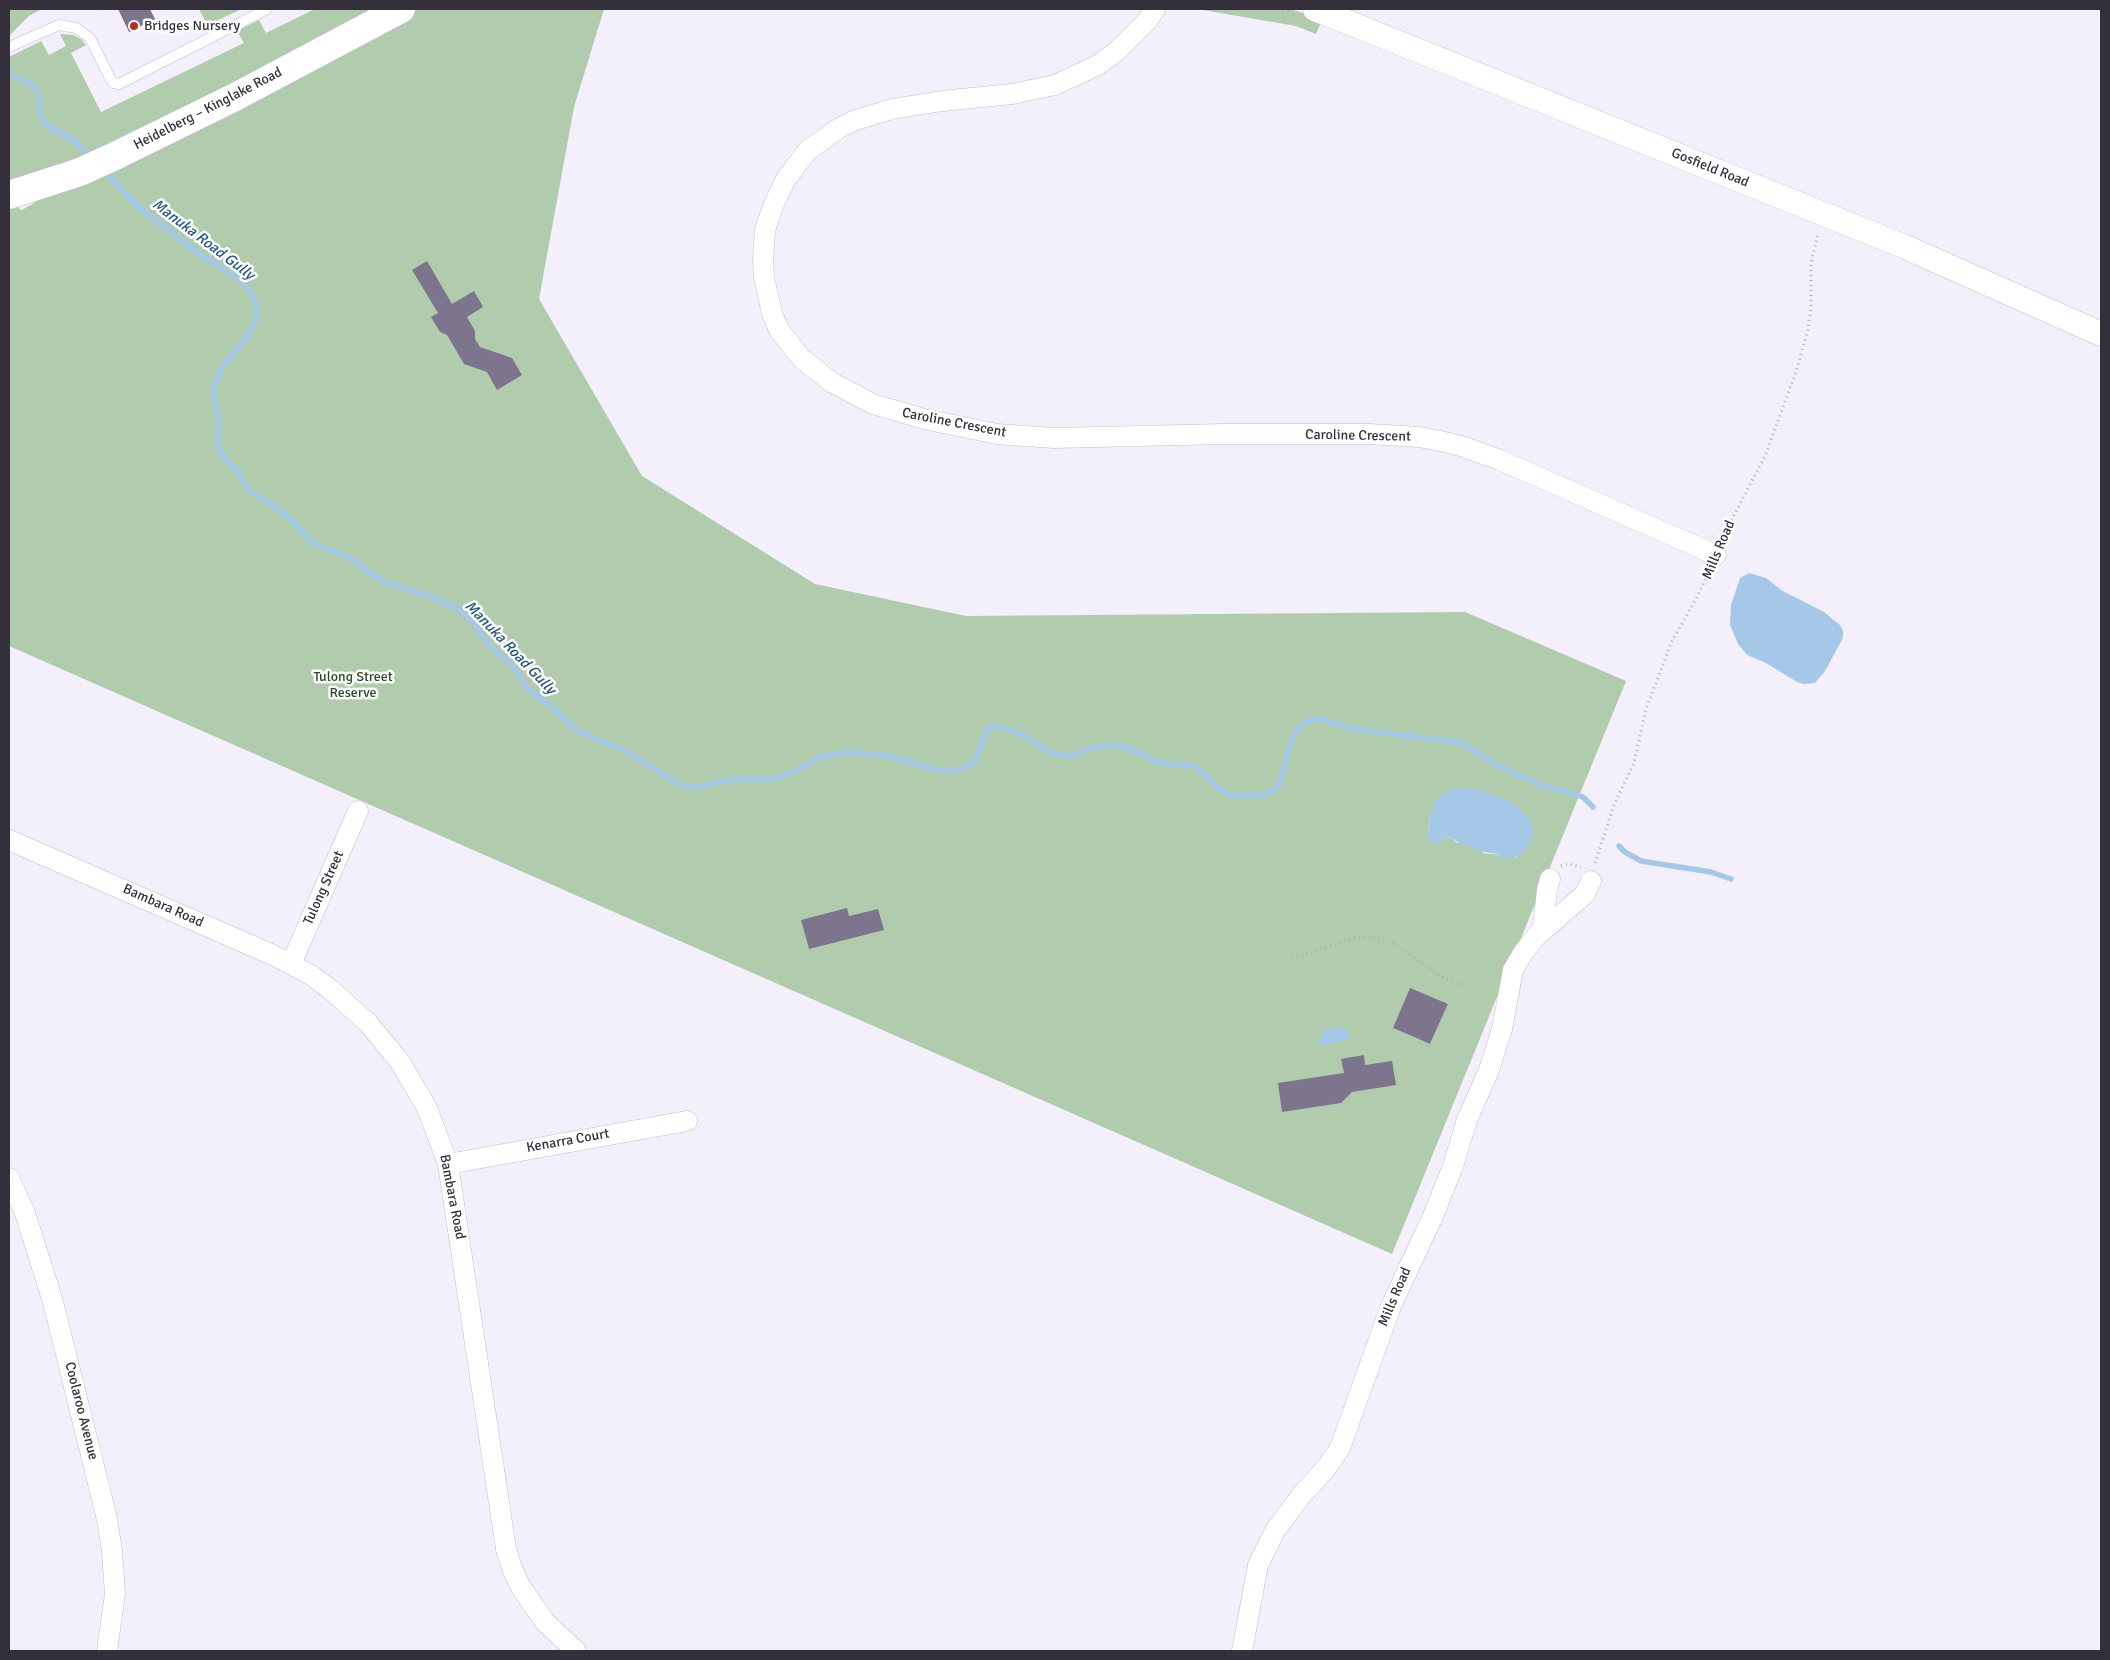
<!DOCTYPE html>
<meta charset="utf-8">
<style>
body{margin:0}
#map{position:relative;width:2110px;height:1660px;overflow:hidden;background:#f3effb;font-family:Signika,sans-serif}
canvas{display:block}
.frame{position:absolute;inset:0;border:10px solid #34303b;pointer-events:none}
</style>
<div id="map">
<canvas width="2110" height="1660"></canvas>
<div class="frame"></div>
</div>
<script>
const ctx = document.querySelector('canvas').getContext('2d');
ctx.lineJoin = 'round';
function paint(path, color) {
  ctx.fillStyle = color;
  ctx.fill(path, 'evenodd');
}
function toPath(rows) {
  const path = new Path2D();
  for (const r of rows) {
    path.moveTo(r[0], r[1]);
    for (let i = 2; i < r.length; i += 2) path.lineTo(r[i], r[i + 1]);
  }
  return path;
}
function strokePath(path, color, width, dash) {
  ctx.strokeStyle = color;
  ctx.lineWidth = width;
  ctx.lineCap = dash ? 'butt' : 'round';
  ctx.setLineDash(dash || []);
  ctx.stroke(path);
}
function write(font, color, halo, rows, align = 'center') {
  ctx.font = font + ' Signika,sans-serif';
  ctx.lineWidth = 5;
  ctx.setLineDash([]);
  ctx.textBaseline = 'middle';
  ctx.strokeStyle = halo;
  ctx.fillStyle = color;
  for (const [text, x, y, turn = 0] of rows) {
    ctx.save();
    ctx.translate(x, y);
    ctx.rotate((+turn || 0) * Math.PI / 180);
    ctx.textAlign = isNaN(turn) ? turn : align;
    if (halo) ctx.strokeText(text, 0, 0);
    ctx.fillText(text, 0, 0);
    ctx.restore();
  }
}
paint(toPath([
 [9,9,40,9,40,10,29,16,9,36],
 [199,9,242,9,218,20,218,25,211,32],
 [315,9,385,9,134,138,9,186,9,57,41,41,49,55,66,46,60,34,73,35,81,39,86,45,71,53,101,112,244,43,237,31,259,20,266,33],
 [418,9,604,9,574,107,539,299,642,476,815,584,966,616,1465,612,1626,681,1392,1254,9,646,9,205,17,202,19,209,22,210,37,201,79,185],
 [1437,798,1527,848,1516,857,1484,853,1473,846,1457,843,1451,837,1441,841,1428,833,1430,815],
 [1448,1004,1430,1044,1393,1028],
 [1197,9,1291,9,1322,20,1316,34,1296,26]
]), '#b0ccad');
paint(toPath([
 [1749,573,1766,578,1781,590,1824,612,1840,625,1843,631,1843,638,1825,671,1815,683,1804,684,1797,682,1766,663,1747,655,1738,644,1730,625,1731,605,1740,578],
 [1464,788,1476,789,1499,797,1512,803,1530,819,1533,833,1527,848,1520,855,1509,859,1503,858,1497,854,1479,851,1473,846,1461,845,1451,837,1436,843,1429,842,1428,833,1430,814,1437,798,1453,789],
 [1342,1027,1349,1033,1347,1041,1319,1045,1317,1041,1320,1040,1323,1030]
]), '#a5c7e8');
strokePath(toPath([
 [9,74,30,83,36,89,39,98,40,115,44,123,74,140,92,159],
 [102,169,140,208,192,249,242,281,253,295,257,311,256,319,247,337,219,372,213,392,219,422,218,446,221,454,238,472,247,488,291,519,314,544,350,558,384,582,434,598,458,609,471,620,490,646,514,667,527,688,553,708,576,730,629,753,682,786,698,787,735,779,774,779,794,772,822,756,849,752,890,756,932,769,951,771,971,765,976,759,988,727,998,726,1019,733,1053,754,1072,756,1090,748,1116,745,1125,747,1160,763,1195,766,1219,789,1226,793,1235,796,1264,795,1276,788,1281,780,1289,747,1296,731,1307,721,1322,719,1353,729,1458,742,1469,747,1495,764,1522,777,1544,786,1575,794,1583,797,1593,807],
 [1619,846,1625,852,1641,861,1711,872,1731,879]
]), '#a5c7e8', 5.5);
paint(toPath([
 [118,9,150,9,155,19,129,32],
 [427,261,452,304,474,291,483,307,467,317,475,331,475,339,480,347,512,358,522,375,497,390,487,372,464,364,447,335,440,332,431,317,438,313,412,270],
 [847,908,849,916,878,909,884,930,809,949,801,920],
 [1410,988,1448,1004,1430,1044,1393,1028],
 [1364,1055,1365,1065,1392,1061,1396,1085,1352,1092,1341,1103,1282,1112,1278,1083,1344,1073,1341,1059]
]), '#7d748d');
const service = toPath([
 [9,47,59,25,76,28,90,38,111,80,113,83,119,84,267,9]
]);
const minor = toPath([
 [1155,9,1147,21,1117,51,1098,65,1055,85,1012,94,942,101,892,109,853,121,838,129,808,150,786,179,774,204,765,230,763,259,764,278,772,313,779,330,802,359,833,383,873,404,924,419,997,434,1054,438,1225,434,1369,434,1419,437,1440,441,1461,446,1500,460,1716,555],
 [9,840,273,955,311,975,331,990,368,1023,400,1062,427,1108,448,1164,506,1549,512,1568,520,1586,545,1622,576,1651],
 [1539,934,1585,894,1591,881],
 [291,964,358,811],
 [448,1164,687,1121],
 [9,1178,25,1213,53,1302,107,1519,112,1551,115,1594,107,1651],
 [1242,1651,1258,1565,1276,1529,1301,1496,1326,1468,1340,1448,1391,1306,1433,1216,1453,1166,1467,1120,1489,1070,1502,1029,1513,970,1523,953,1543,928,1547,890,1550,879]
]);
const tertiary = toPath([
 [1315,9,1903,246,2101,334]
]);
const secondary = toPath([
 [9,195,80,172,113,157,235,97,401,9]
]);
strokePath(service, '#c5bcd7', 11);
strokePath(minor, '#c5bcd7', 21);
strokePath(tertiary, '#c5bcd7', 25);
strokePath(secondary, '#c5bcd7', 29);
strokePath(toPath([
 [97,9,98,9],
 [1278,9,1297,16],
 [1722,538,1765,456,1796,372,1808,329,1811,307,1811,263,1818,234],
 [1595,863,1614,805,1634,763,1646,709,1672,641,1697,597,1709,572],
 [1561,866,1568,864,1581,867],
 [1292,958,1354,938,1374,937,1393,943,1443,978,1464,986]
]), '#b2aeb9', 3, [1, 4]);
strokePath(service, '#fff', 10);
strokePath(minor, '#fff', 20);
strokePath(tertiary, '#fff', 24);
strokePath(secondary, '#fff', 28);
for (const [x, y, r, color] of [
 [134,26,5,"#bb2e1f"]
]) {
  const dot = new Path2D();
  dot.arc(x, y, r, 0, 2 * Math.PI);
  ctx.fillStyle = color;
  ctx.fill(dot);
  strokePath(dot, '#fff', 2);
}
write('14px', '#34303b', '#fff', [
 ["Bridges Nursery",144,26]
], 'left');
write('14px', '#34303b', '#fff', [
 ["Heidelberg – Kinglake Road",208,109,-27],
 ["Gosfield Road",1710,168,22],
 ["Caroline Crescent",954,423,11],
 ["Caroline Crescent",1358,436,1],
 ["Mills Road",1719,550,-67],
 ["Tulong Street",324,888,-66],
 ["Bambara Road",163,906,24],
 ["Kenarra Court",568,1141,-10],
 ["Bambara Road",452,1197,79],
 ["Mills Road",1395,1297,-67],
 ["Coolaroo Avenue",81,1411,76]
]);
write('14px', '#244f20', '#fff', [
 ["Tulong Street",353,677],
 ["Reserve",353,693]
]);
write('italic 15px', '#225580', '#fff', [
 ["Manuka Road Gully",203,240,37],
 ["Manuka Road Gully",510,648,46]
]);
</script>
